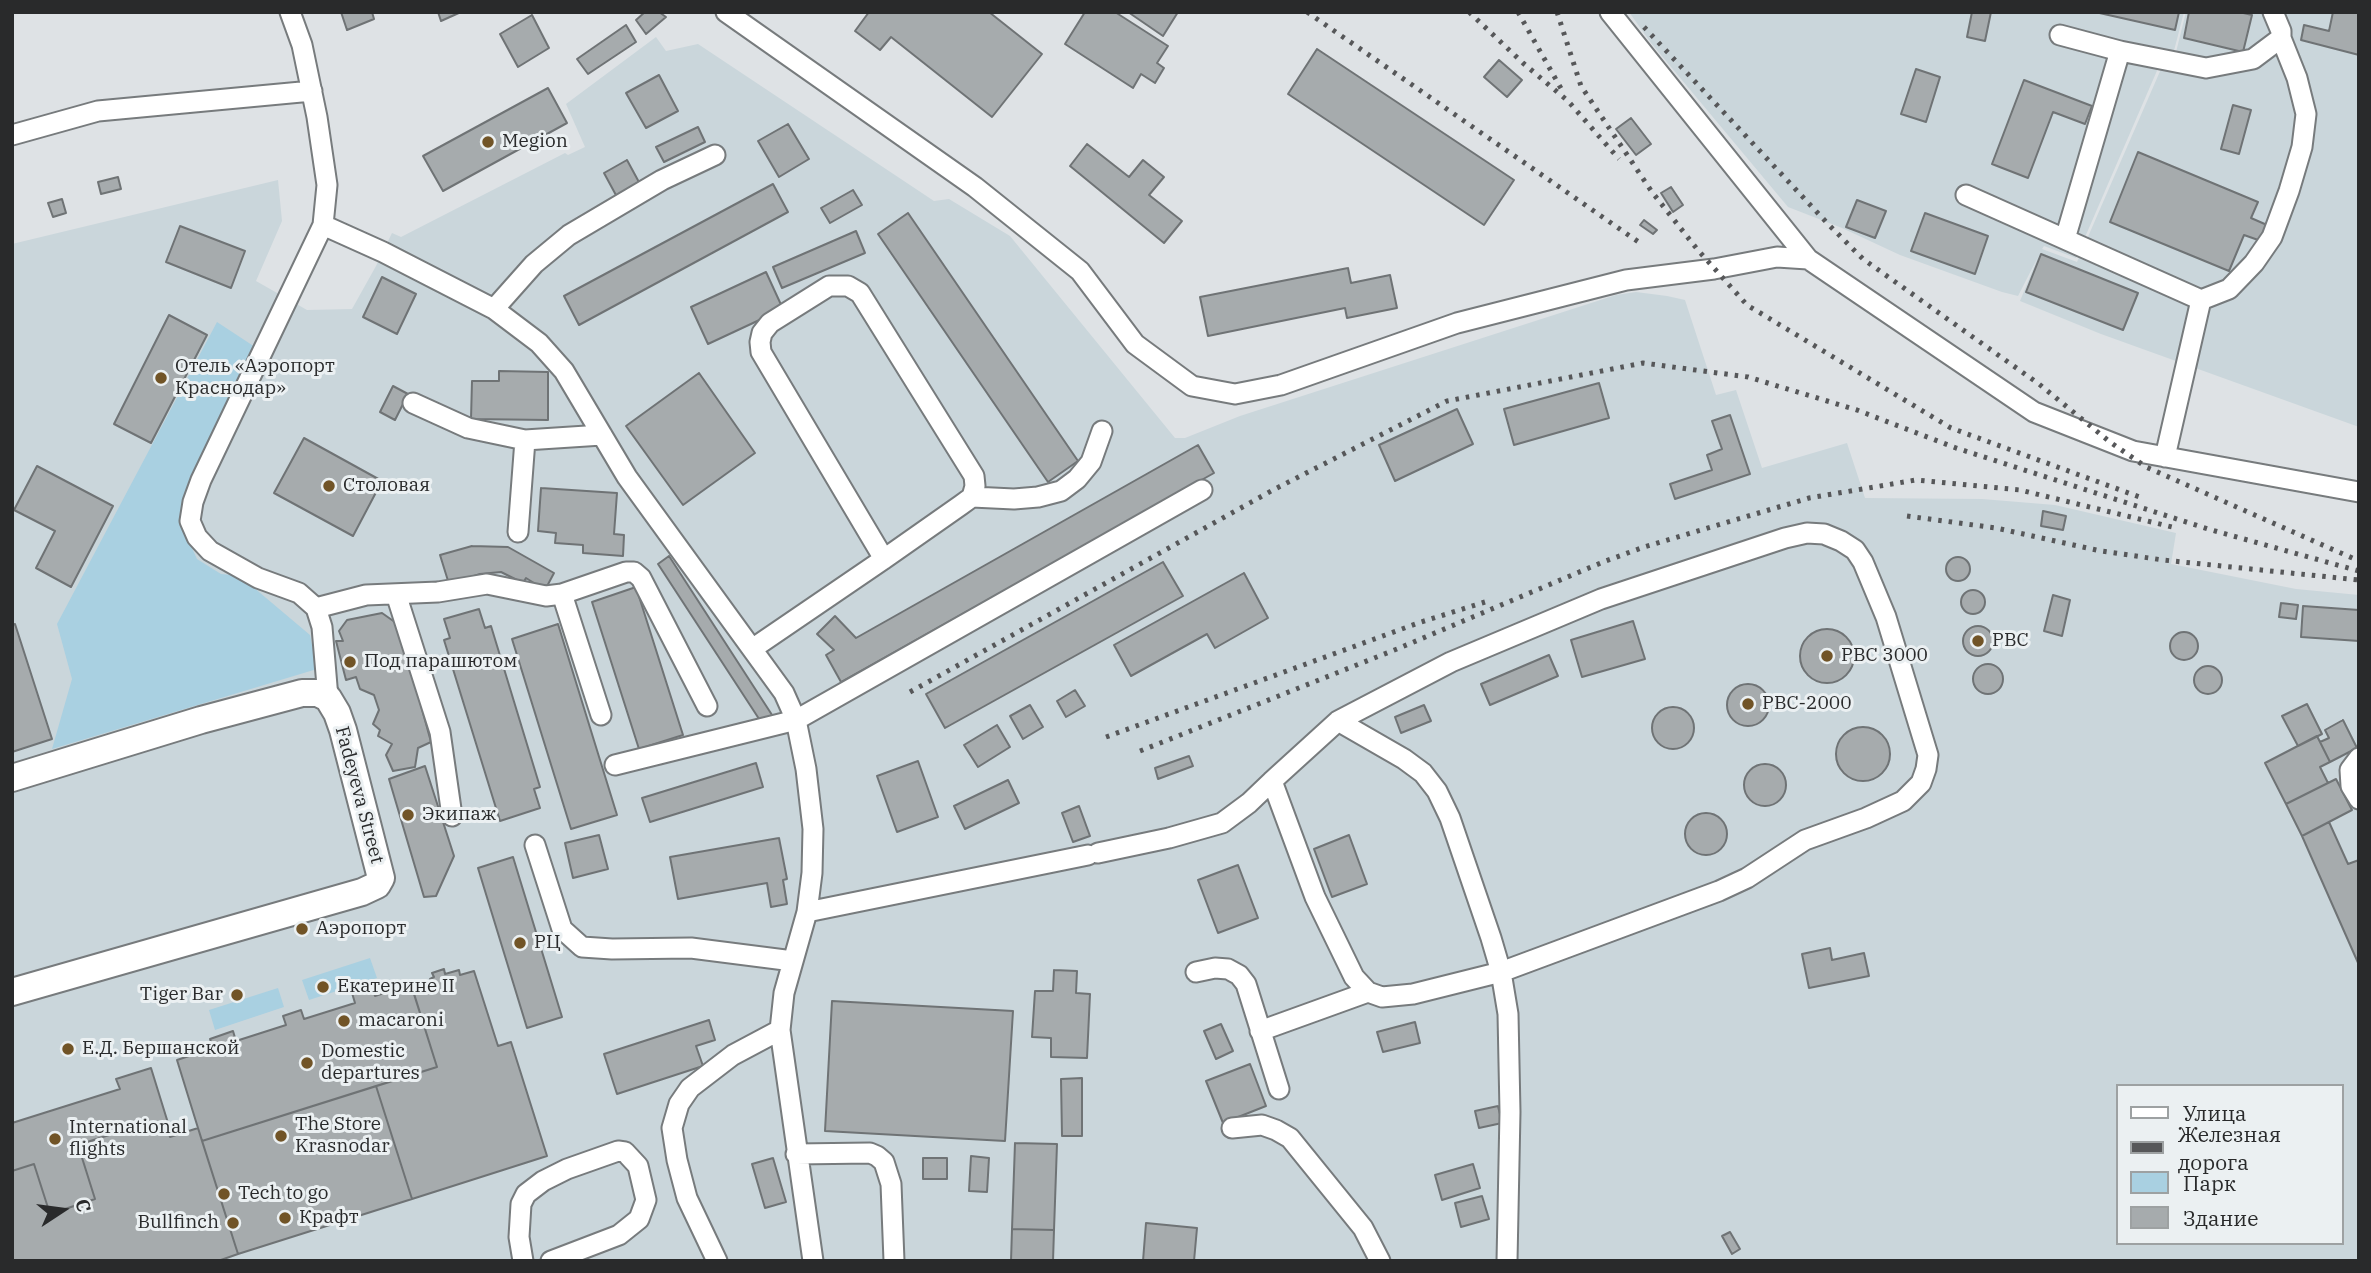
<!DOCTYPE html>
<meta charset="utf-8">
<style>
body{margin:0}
#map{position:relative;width:2371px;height:1273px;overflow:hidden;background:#dee2e5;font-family:"IBM Plex Serif",serif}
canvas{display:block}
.frame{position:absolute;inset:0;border:14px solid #292a2b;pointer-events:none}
.legend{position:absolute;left:2116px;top:1084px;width:228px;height:161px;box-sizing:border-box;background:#ebf0f2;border:2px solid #9da1a2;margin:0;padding:9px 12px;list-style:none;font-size:21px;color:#292a2b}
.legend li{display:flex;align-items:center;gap:14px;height:35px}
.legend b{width:35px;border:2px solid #9da1a2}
.north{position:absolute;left:28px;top:1175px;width:70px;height:70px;-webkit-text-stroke:5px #ebf0f2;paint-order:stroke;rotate:77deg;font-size:19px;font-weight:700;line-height:28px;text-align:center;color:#292a2b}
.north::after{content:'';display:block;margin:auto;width:24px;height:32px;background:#292a2b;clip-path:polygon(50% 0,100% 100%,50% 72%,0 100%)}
</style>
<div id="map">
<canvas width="2371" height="1273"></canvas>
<div class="frame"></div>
<ul class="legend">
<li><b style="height:9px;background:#fff"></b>Улица</li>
<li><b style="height:9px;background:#565759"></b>Железная дорога</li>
<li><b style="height:19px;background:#a9d0e1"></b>Парк</li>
<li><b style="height:19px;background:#a6abad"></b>Здание</li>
</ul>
<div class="north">С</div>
</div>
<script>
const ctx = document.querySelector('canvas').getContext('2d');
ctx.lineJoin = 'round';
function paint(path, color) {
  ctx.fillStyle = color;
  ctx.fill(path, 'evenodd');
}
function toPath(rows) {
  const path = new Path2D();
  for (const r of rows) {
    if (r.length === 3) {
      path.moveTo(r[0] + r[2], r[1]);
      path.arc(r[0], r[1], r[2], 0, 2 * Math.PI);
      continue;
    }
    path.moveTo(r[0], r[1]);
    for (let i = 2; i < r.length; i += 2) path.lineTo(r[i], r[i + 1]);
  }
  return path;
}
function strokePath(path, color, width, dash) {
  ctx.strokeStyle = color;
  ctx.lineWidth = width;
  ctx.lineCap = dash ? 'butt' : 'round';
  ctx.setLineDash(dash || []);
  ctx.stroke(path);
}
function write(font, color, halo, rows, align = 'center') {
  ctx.font = font + ' "IBM Plex Serif",serif';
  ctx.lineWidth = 6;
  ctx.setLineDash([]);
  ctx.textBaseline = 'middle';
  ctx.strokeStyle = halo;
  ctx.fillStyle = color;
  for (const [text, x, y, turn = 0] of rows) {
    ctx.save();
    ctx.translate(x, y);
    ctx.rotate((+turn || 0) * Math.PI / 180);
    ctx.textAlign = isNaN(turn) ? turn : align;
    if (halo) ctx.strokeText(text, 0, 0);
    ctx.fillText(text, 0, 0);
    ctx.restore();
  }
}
paint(toPath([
 [1629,12,2184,12,2169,70,2159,66,2076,258,2044,246,2042,249,2077,262,2161,69,2171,72,2186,12,2359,12,2359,427,2101,334,2020,301,2038,257,2018,296,2002,292,1900,255,1842,228,1788,207,1651,43],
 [656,37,666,51,698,44,934,201,949,199,1010,236,1175,438,1185,438,1240,416,1616,295,1636,292,1667,296,1685,300,1716,395,1736,390,1762,468,1847,443,1865,498,1982,499,2055,505,2176,533,2171,564,2296,589,2359,595,2359,1261,12,1261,12,244,278,180,282,221,256,281,307,310,352,309,376,266,392,233,401,237,565,153,568,155,585,147,566,104],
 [2117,1086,2341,1086,2341,1243,2117,1243]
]), '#cad6db');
paint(toPath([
 [217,322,255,347,185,533,197,559,221,574,240,576,310,635,317,669,52,749,72,679,57,624],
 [370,958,377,978,309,1000,302,980],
 [278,988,284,1007,215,1030,209,1010]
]), '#a9d0e1');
const building = toPath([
 [341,12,372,12,374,19,347,30,341,12],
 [438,12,461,12,441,21,438,12],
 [645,12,659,12,666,17,646,34,636,20,645,12],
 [869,12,989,12,1042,54,992,117,891,37,880,50,855,31,869,12],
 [1085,12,1115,12,1168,46,1157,63,1164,68,1155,83,1141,74,1133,88,1065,44,1085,12],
 [1128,12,1178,12,1163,36,1128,12],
 [1972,12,1991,12,1985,41,1967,37,1972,12],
 [2095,12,2179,12,2175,30,2095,12],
 [2189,12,2239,12,2252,15,2243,52,2184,38,2189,12],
 [2333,12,2359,12,2359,55,2301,40,2304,25,2329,31,2333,12],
 [532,15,549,48,518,67,500,34,532,15],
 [626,25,636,42,588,74,577,59,626,25],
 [1317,49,1514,180,1484,225,1288,94,1317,49],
 [1499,60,1522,80,1507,97,1484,77,1499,60],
 [1916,69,1940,77,1926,122,1901,114,1916,69],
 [659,75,678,111,646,128,626,93,659,75],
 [2024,80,2092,106,2085,124,2053,112,2028,178,1992,164,2024,80],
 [548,88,567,123,443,191,423,156,548,88],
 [2233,105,2251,110,2239,154,2221,149,2233,105],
 [1631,118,1651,144,1636,155,1616,129,1631,118],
 [788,124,809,159,779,177,758,141,788,124],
 [698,127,705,142,664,162,656,147,698,127],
 [1087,144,1129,177,1143,160,1164,177,1149,195,1182,221,1164,243,1070,166,1087,144],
 [2138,152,2258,202,2251,218,2267,225,2261,241,2244,235,2229,271,2110,222,2138,152],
 [627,160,640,184,617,197,604,173,627,160],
 [118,177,121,189,101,194,98,182,118,177],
 [773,184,788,212,579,325,564,296,773,184],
 [1671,187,1683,205,1673,212,1661,193,1671,187],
 [853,190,862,205,830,223,821,208,853,190],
 [62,199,66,213,53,217,48,203,62,199],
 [1857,200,1886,211,1875,238,1846,227,1857,200],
 [908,213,1078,461,1048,482,878,234,908,213],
 [1925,213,1988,236,1975,274,1911,251,1925,213],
 [1644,220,1657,230,1653,234,1640,225,1644,220],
 [180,226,245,251,231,288,166,262,180,226],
 [856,231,865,253,782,288,773,267,856,231],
 [2041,254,2138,293,2123,330,2026,292,2041,254],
 [1348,268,1351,283,1390,275,1397,308,1347,318,1345,308,1208,336,1200,297,1348,268],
 [766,272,783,309,708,344,691,307,766,272],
 [382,277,416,294,397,334,363,317,382,277],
 [169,315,207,335,151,443,114,424,169,315],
 [499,371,548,372,548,420,471,419,472,381,499,381,499,371],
 [699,373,755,453,683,505,626,426,699,373],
 [1599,383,1609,418,1514,445,1504,409,1599,383],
 [393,386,408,394,395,420,380,412,393,386],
 [1457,409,1473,444,1395,481,1379,445,1457,409],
 [1730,415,1750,474,1675,499,1670,484,1712,470,1707,455,1722,449,1712,421,1730,415],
 [304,438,382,481,353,536,274,493,304,438],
 [1198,445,1214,473,841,682,826,655,834,650,817,634,835,616,856,638,1198,445],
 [37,466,113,506,71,587,36,568,55,531,14,510,37,466],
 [541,488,617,493,614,534,624,535,623,556,583,553,583,545,555,543,556,533,538,531,541,488],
 [2043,511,2066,516,2063,530,2041,526,2043,511],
 [472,546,508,547,554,573,545,590,526,578,523,583,501,572,480,574,449,584,440,555,472,546],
 [669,556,774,718,763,725,658,564,669,556],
 [1958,569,12],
 [1163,562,1183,596,945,728,926,694,1163,562],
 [1244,573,1268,618,1215,648,1207,634,1131,676,1114,645,1244,573],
 [636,587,683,735,639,749,592,602,636,587],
 [1973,602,12],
 [2053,595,2070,600,2062,636,2044,631,2053,595],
 [2281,603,2298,605,2296,619,2279,617,2281,603],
 [2303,606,2359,610,2359,641,2301,637,2303,606],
 [479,609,485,628,491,626,540,787,534,789,540,808,500,821,444,640,450,638,444,619,479,609],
 [382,613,399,625,431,742,418,748,415,767,393,771,386,755,392,744,378,736,380,730,373,724,379,710,374,695,360,689,356,677,346,680,336,641,343,641,339,631,347,620,382,613],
 [1633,621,1645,659,1582,677,1571,640,1633,621],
 [15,624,52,739,12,752,12,625,15,624],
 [558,624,617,815,571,829,512,639,558,624],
 [1978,641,15],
 [1827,656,27],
 [2184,646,14],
 [1549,655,1558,676,1490,705,1481,684,1549,655],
 [1988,679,15],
 [2208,680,14],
 [1748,705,21],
 [1075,690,1085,706,1066,717,1057,701,1075,690],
 [2307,704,2322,734,2298,746,2282,716,2307,704],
 [1030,705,1043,727,1023,739,1010,716,1030,705],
 [1424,705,1431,721,1401,733,1395,717,1424,705],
 [1673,728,21],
 [2343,720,2357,748,2330,762,2320,742,2329,738,2325,730,2343,720],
 [997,725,1010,747,978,767,964,745,997,725],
 [1863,754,27],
 [2317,736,2330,762,2320,767,2328,783,2286,804,2265,763,2317,736],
 [1189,756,1193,766,1158,779,1155,768,1189,756],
 [918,761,938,817,897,832,877,776,918,761],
 [756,763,763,787,650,822,642,798,756,763],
 [1765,785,21],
 [425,766,454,856,436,896,424,897,389,779,425,766],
 [2336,779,2352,810,2302,836,2286,804,2336,779],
 [1008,780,1019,803,965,829,954,806,1008,780],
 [1079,806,1090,836,1073,842,1062,813,1079,806],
 [1706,834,21],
 [2329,822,2348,864,2359,860,2359,965,2302,836,2329,822],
 [599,835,608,869,573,878,565,843,599,835],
 [1349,835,1367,884,1332,897,1314,849,1349,835],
 [779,838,787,879,783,880,787,904,771,907,767,883,678,899,670,857,779,838],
 [513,857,562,1017,527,1028,478,868,513,857],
 [1238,865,1258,918,1218,933,1198,880,1238,865],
 [1830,948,1832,960,1864,953,1869,976,1809,988,1802,954,1830,948],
 [444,969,445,974,459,970,460,975,474,971,498,1046,511,1042,547,1156,412,1199,376,1086,437,1067,413,991,432,985,430,979,434,977,432,973,444,969],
 [1054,970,1077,971,1076,993,1090,994,1087,1058,1051,1057,1051,1038,1032,1037,1035,991,1053,991,1054,970],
 [411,984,437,1067,202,1141,177,1060,213,1048,210,1039,233,1031,236,1041,286,1025,283,1016,301,1010,304,1019,355,1003,352,993,372,986,375,996,411,984],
 [832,1001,1013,1011,1005,1141,825,1131,832,1001],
 [709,1020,715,1040,696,1046,703,1066,617,1094,604,1054,709,1020],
 [1415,1022,1420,1043,1383,1052,1377,1032,1415,1022],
 [1221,1024,1233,1051,1216,1059,1204,1031,1221,1024],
 [1250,1064,1266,1106,1223,1123,1206,1081,1250,1064],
 [151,1068,168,1123,139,1132,137,1126,78,1145,95,1199,50,1214,34,1164,12,1171,12,1123,120,1089,116,1079,151,1068],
 [1082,1078,1082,1136,1062,1136,1061,1079,1082,1078],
 [376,1086,412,1199,238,1254,202,1141,376,1086],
 [1498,1106,1502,1123,1479,1128,1475,1111,1498,1106],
 [166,1123,170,1137,198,1128,238,1254,218,1261,12,1261,12,1171,34,1164,50,1214,95,1199,78,1145,137,1126,139,1132,166,1123],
 [1015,1143,1057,1144,1054,1230,1012,1229,1015,1143],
 [971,1156,989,1158,987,1192,969,1191,971,1156],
 [773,1158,786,1202,765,1208,752,1164,773,1158],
 [923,1158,947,1158,947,1179,923,1179,923,1158],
 [1473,1164,1480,1188,1442,1200,1435,1175,1473,1164],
 [1482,1196,1489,1219,1461,1227,1455,1203,1482,1196],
 [1146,1223,1197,1228,1194,1261,1143,1261,1146,1223],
 [1012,1229,1054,1230,1053,1261,1011,1261,1012,1229],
 [1730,1232,1740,1249,1732,1254,1722,1236,1730,1232]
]);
paint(building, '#a6abad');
strokePath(building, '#6f7375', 2);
const minor = toPath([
 [290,12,302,45,317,117,327,185,323,225,201,480,193,502,190,521,197,537,210,551,258,578,299,593,316,608,322,627,328,698],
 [726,12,975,187,1080,271,1135,344,1192,386,1235,394,1281,385,1457,323,1626,280,1714,269,1777,257,1808,259,2034,412,2133,451,2359,492],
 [1610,12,1808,259],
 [2060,35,2120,51,2065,239],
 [2120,51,2206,68,2253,59,2281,38,2281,31,2273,12],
 [12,135,98,111,312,91],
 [1966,195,2201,300,2165,457],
 [323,225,383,252,494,309,539,343,564,371,627,477,784,693,796,720,806,769,813,829,812,873,807,912,784,993,780,1030,733,1055,690,1088,679,1104,672,1128,677,1160,687,1198,717,1261],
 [2201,300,2229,289,2254,263,2272,237,2289,191,2302,147,2306,114,2297,78,2281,38],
 [494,309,534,264,569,235,662,180,715,155],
 [413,403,468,428,525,440,602,435],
 [972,497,1014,499,1038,497,1061,491,1077,479,1091,462,1102,431],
 [518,532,525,440],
 [396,594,440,732,452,816],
 [562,594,601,715],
 [316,608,366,595,438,592,487,584,546,596,562,594,626,572,634,572,641,578,707,706],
 [752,649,884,559,961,505,972,497,975,486,974,476,860,293,848,286,829,286,770,323,762,333,760,342,761,352,884,559],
 [1338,721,1404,759,1423,773,1437,791,1450,818,1491,938,1501,972,1508,1014,1510,1112,1507,1261],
 [2359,758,2350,770,2351,786,2359,799],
 [615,765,796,720,1202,490],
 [535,845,562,929,582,947,612,949,691,948,793,961],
 [1098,853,1169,838,1222,823,1249,803,1272,781,1338,721,1451,662,1601,599,1785,538,1807,533,1824,534,1841,541,1855,550,1863,562,1886,617,1928,755,1926,769,1921,783,1903,801,1866,818,1805,840,1747,878,1719,891,1501,972,1413,994,1382,997,1368,992,1354,977,1315,897,1272,781],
 [807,912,1088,855],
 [1196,972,1215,968,1228,969,1239,975,1246,984,1279,1089],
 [780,1030,813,1261],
 [1260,1031,1368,992],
 [1232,1128,1262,1125,1276,1130,1290,1138,1363,1228,1380,1261],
 [796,1154,870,1153,877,1156,884,1162,891,1184,894,1261],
 [523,1261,519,1237,521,1204,526,1194,543,1181,567,1169,618,1151,625,1152,638,1166,646,1200,639,1219,619,1235,551,1261]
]);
const major = toPath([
 [12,778,201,720,302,693,318,693,328,698,337,713,343,730,381,878,377,885,362,892,12,992]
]);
strokePath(minor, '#777b7d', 23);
strokePath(major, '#777b7d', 30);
strokePath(minor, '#fff', 19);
strokePath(major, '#fff', 26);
strokePath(toPath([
 [1307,12,1640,243],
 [1469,12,1523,63,1568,101,1619,159],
 [1518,12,1563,92],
 [1557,12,1581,86,1652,192,1697,249,1747,305,1951,428,2145,499],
 [1644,27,1829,225,1863,259,2039,384,2110,442,2146,467,2359,561],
 [1907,516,1996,528,2101,551,2163,560,2359,580],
 [910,692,1273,490,1447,401,1643,363,1748,377,1857,410,1956,448,2208,529,2359,571],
 [1106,737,1421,622,1485,602],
 [1140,751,1397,649,1603,562,1644,547,1809,498,1916,480,2020,490,2172,527]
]), '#565759', 5, [3.5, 7]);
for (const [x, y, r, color] of [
 [488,142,7,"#715427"],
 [161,378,7,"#715427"],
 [329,486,7,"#715427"],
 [1978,641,7,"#715427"],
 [1827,656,7,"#715427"],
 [350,662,7,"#715427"],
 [1748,704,7,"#715427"],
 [408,815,7,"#715427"],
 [302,929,7,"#715427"],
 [520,943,7,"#715427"],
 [323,987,7,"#715427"],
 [237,995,7,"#715427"],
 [344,1021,7,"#715427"],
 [68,1049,7,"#715427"],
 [307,1063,7,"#715427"],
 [281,1136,7,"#715427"],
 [55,1139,7,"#715427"],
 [224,1194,7,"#715427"],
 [285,1218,7,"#715427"],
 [233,1223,7,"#715427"]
]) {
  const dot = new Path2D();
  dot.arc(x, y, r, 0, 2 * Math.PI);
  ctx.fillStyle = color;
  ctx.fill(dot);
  strokePath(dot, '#ebf0f2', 2.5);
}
write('19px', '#292a2b', '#ebf0f2', [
 ["Megion",502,142],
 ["Отель «Аэропорт",175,367],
 ["Краснодар»",175,389],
 ["Столовая",343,486],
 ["РВС",1992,641],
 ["РВС 3000",1841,656],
 ["Под парашютом",364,662],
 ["РВС-2000",1762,704],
 ["Экипаж",422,815],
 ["Аэропорт",316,929],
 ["РЦ",534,943],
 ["Екатерине II",337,987],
 ["Tiger Bar",223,995,"right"],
 ["macaroni",358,1021],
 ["Е.Д. Бершанской",82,1049],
 ["Domestic",321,1052],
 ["departures",321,1074],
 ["The Store",295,1125],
 ["Krasnodar",295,1147],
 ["International",69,1128],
 ["flights",69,1150],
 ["Tech to go",238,1194],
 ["Крафт",299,1218],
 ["Bullfinch",219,1223,"right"]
], 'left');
write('19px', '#292a2b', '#ebf0f2', [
 ["Fadeyeva Street",359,795,75]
]);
</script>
